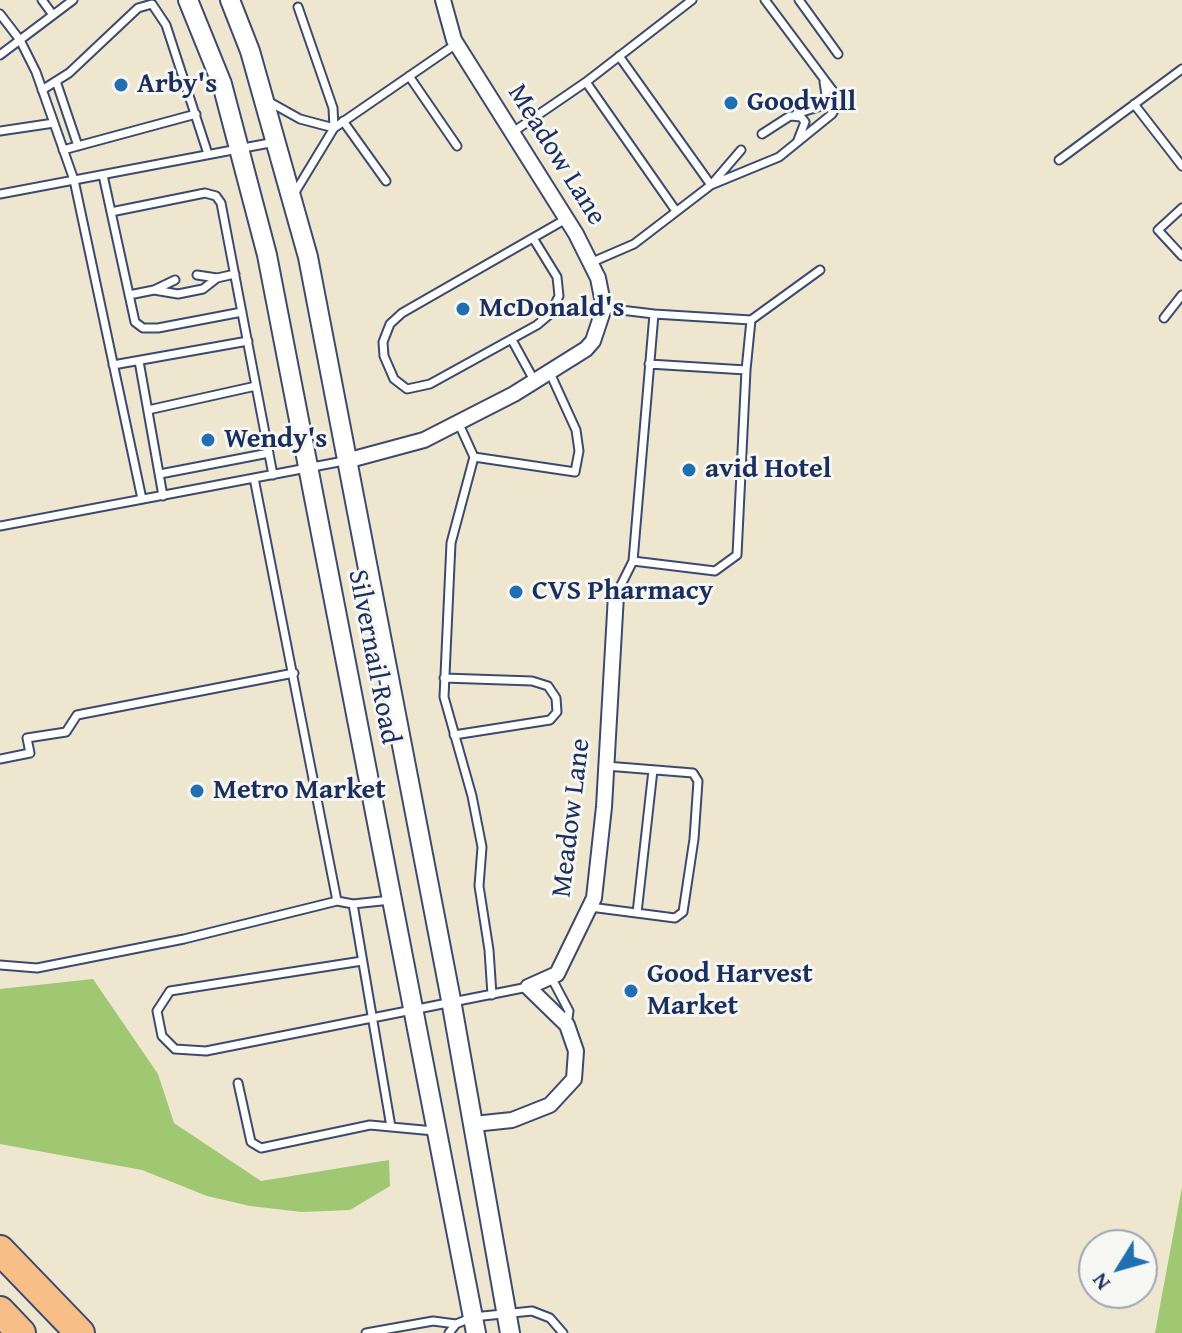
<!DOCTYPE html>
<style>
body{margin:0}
#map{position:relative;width:1182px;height:1333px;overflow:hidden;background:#efe6cf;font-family:"Gentium Book Plus",serif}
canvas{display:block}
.north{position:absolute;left:1078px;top:1229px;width:80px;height:80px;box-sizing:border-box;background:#f6f6f2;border:2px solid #9ea6b7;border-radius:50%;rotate:233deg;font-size:22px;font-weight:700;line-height:32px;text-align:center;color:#1b2f5e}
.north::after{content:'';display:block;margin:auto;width:28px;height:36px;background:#1f6fb2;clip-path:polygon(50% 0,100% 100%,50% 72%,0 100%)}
</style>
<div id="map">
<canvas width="1182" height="1333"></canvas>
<div class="north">N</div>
</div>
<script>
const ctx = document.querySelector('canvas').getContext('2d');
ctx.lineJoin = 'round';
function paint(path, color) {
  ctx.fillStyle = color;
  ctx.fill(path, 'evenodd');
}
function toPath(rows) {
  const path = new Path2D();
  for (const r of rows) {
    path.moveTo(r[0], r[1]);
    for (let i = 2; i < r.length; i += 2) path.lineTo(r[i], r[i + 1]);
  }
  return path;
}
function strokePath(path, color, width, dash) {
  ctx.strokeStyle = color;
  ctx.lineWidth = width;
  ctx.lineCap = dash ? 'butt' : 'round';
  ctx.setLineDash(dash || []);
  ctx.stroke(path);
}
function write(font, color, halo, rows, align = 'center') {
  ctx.font = font + ' "Gentium Book Plus",serif';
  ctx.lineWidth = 6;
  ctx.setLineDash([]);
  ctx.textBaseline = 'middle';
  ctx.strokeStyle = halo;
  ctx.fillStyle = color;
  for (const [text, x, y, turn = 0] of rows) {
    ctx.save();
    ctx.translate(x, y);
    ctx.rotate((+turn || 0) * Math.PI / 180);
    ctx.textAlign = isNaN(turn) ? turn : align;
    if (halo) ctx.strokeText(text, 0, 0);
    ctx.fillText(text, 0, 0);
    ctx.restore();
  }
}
paint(toPath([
 [93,979,158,1074,174,1123,261,1181,389,1160,390,1186,350,1210,302,1212,250,1206,207,1196,142,1170,0,1144,0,989],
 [1182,1187,1182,1333,1155,1333]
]), '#a0c772');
const service = toPath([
 [42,0,53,15],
 [799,0,838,54],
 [298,7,333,108,334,128],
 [0,14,20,40,36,72,74,180,142,499],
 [0,55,73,0],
 [619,56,711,185],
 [409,76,457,146],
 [56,81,78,146],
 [586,82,676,211],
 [42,90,69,73,138,8,152,4,166,25,208,154],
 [266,100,300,119,334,128],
 [1134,104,1182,166],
 [796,114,821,106,826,95,824,82],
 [343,121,386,181],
 [0,131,54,123],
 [513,132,586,82,692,0],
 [762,134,790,116,801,117,805,122,798,140],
 [63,150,196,114],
 [1059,160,1182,69],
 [103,175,111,212,205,193,216,196,221,203,273,475],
 [711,185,779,157,832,114,837,105,833,91,765,0],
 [0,194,275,142],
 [294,194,334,128,456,44],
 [1182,208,1158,230,1182,256],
 [111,212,135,322,143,328,158,328,242,312],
 [533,238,557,277,559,296,550,314,537,325,430,384,407,389,394,379,384,356,383,342,390,324,402,313,566,219],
 [590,263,634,244,711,185,741,150],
 [197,275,217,278,235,274],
 [154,290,178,294,203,289,217,278],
 [129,295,154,290,175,280],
 [604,308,654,314,633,561,616,595],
 [1164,318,1182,295],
 [751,320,820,270],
 [512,340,535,382],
 [139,361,163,496],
 [649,364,746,370,751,320,654,314],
 [113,365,248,341],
 [148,410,256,386],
 [459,424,474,457,451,543,444,697,472,796,482,847,479,886,489,950,492,995],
 [474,457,575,472,579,451,576,430,550,373],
 [160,474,269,453],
 [254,478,337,901,353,904,391,900],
 [0,526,344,461],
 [633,561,715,571,737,555,746,370],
 [444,678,532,681,548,686,556,698,557,712,550,720,454,735],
 [0,759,30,753,27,738,66,732,77,715,294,673],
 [353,904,391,1127],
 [590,907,675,918,683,912,694,839,698,781,693,773,606,766],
 [637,913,653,770],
 [362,961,170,991,157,1011,162,1036,175,1049,206,1051,528,987],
 [0,965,37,968,184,939,337,901],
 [551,977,569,1011,567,1025],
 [238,1083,251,1142,261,1148,370,1125,434,1131],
 [456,1324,473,1317,532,1311,550,1318,563,1333],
 [366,1333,433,1321,456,1324,449,1333]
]);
const minor = toPath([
 [346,461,424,440,514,394,586,349,593,341,604,308,598,278,576,234,454,40,443,0],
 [474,1124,512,1120,550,1105,574,1079,576,1051,567,1025,528,987,557,974,594,898,604,807,616,595]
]);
const tertiary = toPath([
 [188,0,222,84,267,255,476,1333],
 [230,0,250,51,308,257,451,1000,510,1333]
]);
const motorway = toPath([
 [0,1250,80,1333],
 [0,1311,21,1333]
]);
strokePath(service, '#3b4a6f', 11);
strokePath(minor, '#3b4a6f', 18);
strokePath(tertiary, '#3b4a6f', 22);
strokePath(motorway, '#3b4a6f', 32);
strokePath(service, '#fff', 7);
strokePath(minor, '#fff', 14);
strokePath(tertiary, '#fff', 18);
strokePath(motorway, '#f7be87', 28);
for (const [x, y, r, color] of [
 [121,85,8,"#1f6fb2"],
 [731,103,8,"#1f6fb2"],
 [463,309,8,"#1f6fb2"],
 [208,440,8,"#1f6fb2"],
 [689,470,8,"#1f6fb2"],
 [516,592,8,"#1f6fb2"],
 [197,791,8,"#1f6fb2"],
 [631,991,8,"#1f6fb2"]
]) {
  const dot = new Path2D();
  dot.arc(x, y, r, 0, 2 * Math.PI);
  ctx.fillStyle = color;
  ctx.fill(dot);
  strokePath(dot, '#f6f6f2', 3);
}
write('bold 28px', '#1b2f5e', '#f6f6f2', [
 ["Arby's",137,85],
 ["Goodwill",747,103],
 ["McDonald's",479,309],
 ["Wendy's",224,440],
 ["avid Hotel",705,470],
 ["CVS Pharmacy",532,592],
 ["Metro Market",213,791],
 ["Good Harvest",647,975],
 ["Market",647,1007]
], 'left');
write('28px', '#1b2f5e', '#f6f6f2', [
 ["Meadow Lane",556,155,58],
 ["Silvernail Road",373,657,79],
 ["Meadow Lane",572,818,-83]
]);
</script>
